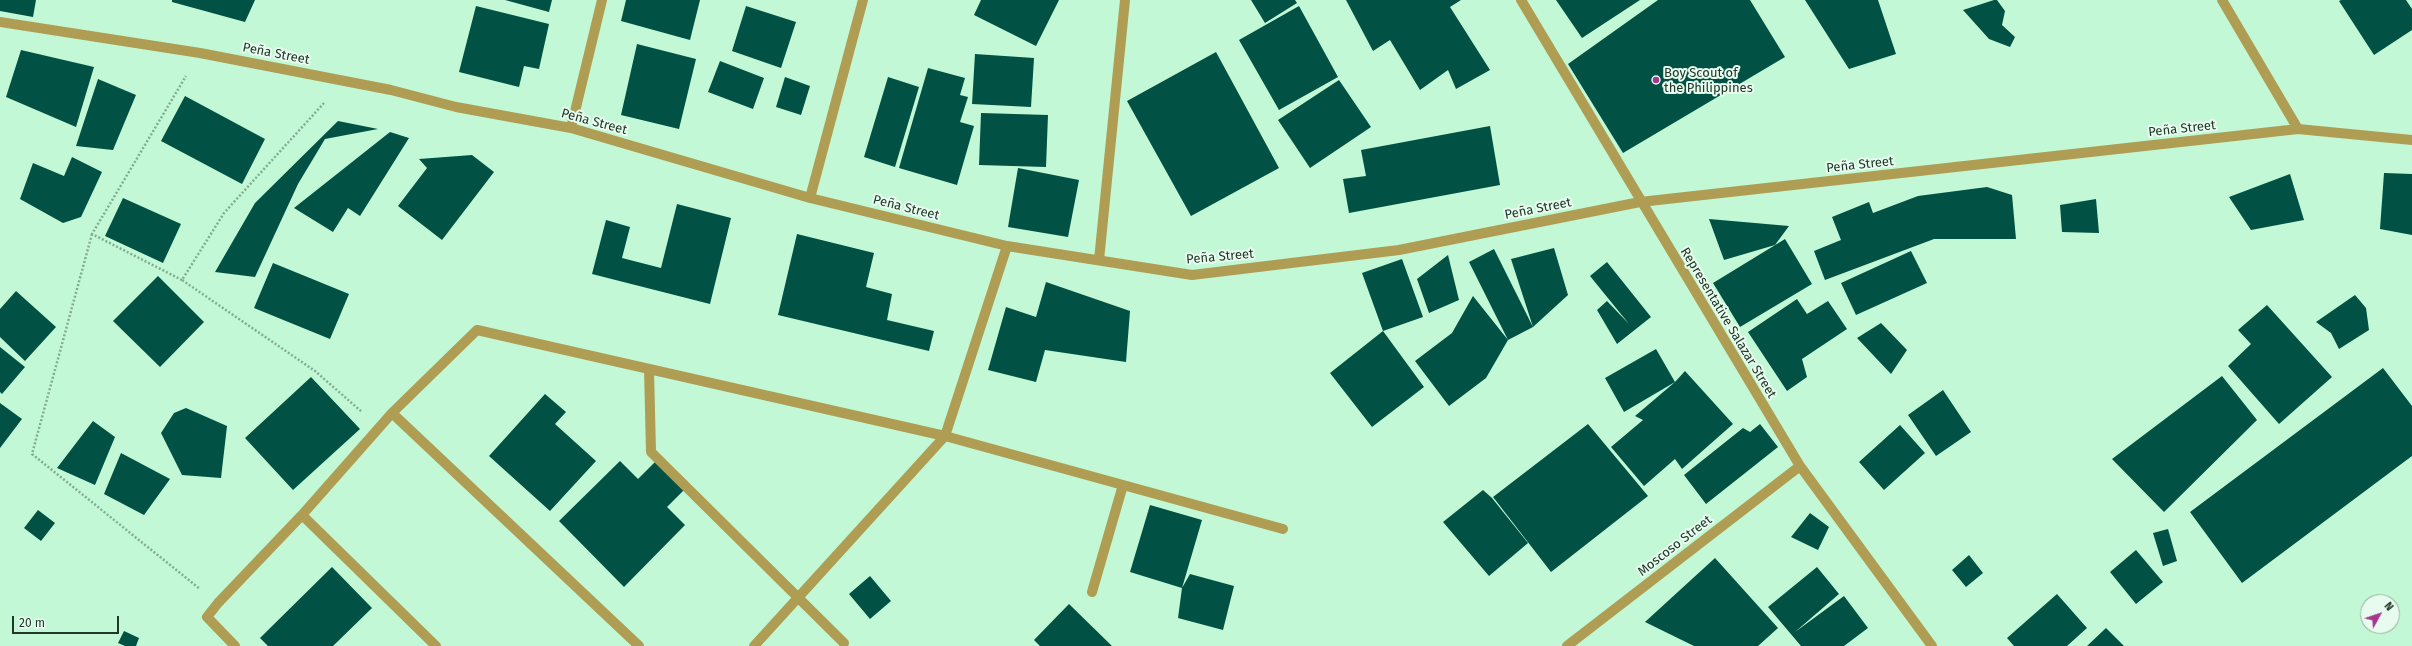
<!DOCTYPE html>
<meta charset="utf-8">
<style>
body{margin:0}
#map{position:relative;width:2412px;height:646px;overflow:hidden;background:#c2f8d5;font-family:"Fira Sans",sans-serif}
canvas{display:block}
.north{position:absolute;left:2360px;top:594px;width:40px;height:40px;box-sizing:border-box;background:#e7fcee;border:1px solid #98ada0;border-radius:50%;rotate:50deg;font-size:11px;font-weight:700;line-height:16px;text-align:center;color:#21372a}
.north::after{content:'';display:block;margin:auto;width:14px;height:18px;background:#a83691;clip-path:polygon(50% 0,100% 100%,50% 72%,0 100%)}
.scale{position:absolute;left:12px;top:616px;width:107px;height:18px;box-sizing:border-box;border:2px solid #21372a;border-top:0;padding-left:5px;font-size:12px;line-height:14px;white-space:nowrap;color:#21372a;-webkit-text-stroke:3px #e7fcee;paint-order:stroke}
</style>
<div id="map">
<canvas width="2412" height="646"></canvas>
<div class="north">N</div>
<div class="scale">20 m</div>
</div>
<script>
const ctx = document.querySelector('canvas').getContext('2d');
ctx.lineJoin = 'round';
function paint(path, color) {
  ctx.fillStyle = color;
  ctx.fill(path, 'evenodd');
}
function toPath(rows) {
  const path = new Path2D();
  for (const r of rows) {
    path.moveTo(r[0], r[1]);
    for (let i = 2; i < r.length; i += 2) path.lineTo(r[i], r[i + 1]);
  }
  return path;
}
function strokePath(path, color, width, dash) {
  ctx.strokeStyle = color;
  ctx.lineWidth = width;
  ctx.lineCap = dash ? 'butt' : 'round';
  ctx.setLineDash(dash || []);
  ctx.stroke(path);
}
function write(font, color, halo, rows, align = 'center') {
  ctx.font = font + ' "Fira Sans",sans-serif';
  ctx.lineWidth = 4;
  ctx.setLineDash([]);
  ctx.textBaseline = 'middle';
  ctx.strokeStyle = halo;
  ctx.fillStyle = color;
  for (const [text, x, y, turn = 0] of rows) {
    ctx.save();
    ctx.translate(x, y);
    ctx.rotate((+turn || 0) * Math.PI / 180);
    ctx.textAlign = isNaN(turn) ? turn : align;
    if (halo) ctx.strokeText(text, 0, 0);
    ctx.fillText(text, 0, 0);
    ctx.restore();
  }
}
paint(toPath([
 [0,0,36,0,33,17,0,11],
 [172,0,255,0,245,22,172,2],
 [505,0,552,0,549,12],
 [626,0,700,0,690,40,621,21],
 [981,0,1059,0,1036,46,974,15],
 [1251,0,1295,0,1297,3,1265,23],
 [1346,0,1461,0,1450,7,1490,70,1456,89,1448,70,1420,90,1390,40,1373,51],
 [1556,0,1640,0,1582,38],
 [1658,0,1750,0,1785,57,1623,153,1568,64],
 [1805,0,1878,0,1896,54,1849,69],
 [1994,0,1997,0,2005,11,2002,25,2015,37,2010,47,1989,39,1963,10],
 [2341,0,2406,0,2412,9,2412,30,2374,55,2339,1],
 [476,6,549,24,539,69,524,66,519,87,459,72],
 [746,6,796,22,781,68,732,51],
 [1299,6,1338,77,1279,110,1239,40],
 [637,44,696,59,679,129,621,115],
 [21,50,94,67,76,127,6,97],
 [1216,52,1279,168,1191,216,1127,101],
 [975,54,1034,58,1031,107,972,104],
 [720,61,764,78,753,109,708,92],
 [928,68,965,78,960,95,968,97,960,122,974,126,957,185,899,168],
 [785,77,810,86,801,115,776,107],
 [888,77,919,87,895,167,864,157],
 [98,79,136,95,113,150,76,146],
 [1339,80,1371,127,1310,168,1278,120],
 [185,96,265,139,242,184,161,141],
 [981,113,1048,115,1046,167,979,165],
 [338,121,378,129,325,139,298,184,255,277,215,272,255,203],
 [1490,126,1500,185,1349,213,1343,179,1366,176,1361,150],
 [390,132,409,138,360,216,348,208,333,232,294,208],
 [472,155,494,172,442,240,398,206,427,168,419,159],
 [72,157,102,172,81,217,63,223,20,199,33,163,64,176],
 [1018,168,1079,180,1068,237,1008,227],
 [2384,173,2412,174,2412,235,2380,229],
 [2290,174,2304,220,2251,230,2229,197],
 [1987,187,2012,195,2016,239,1934,239,1825,280,1814,251,1841,240,1832,217,1869,202,1873,213,1918,196],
 [123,198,181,224,163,263,105,236],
 [2096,199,2099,233,2062,232,2060,205],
 [677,204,731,218,710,304,592,274,606,220,630,227,622,258,661,268],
 [1709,219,1789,226,1775,245,1724,260],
 [797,234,874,253,866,287,892,294,887,320,934,331,929,351,778,315],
 [1785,239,1812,284,1740,327,1713,283],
 [1554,248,1568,295,1533,327,1508,340,1469,262,1494,249,1533,327,1511,259],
 [1911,251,1927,283,1856,315,1841,283],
 [1448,255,1459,300,1429,313,1417,279],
 [1402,259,1423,317,1383,331,1424,387,1372,427,1330,373,1383,331,1362,273],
 [1607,262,1651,317,1617,344,1597,310,1607,301,1629,324,1590,276],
 [273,263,349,294,330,339,254,308],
 [158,276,204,322,160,367,113,321],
 [1046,282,1130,311,1126,362,1045,350,1036,382,988,370,1006,307,1036,317],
 [16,291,56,327,25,361,0,337,0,309],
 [2355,295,2366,308,2369,330,2339,349,2331,333,2316,322],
 [1473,296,1508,340,1486,378,1449,406,1415,361,1452,333],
 [1797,299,1807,314,1828,301,1847,329,1802,359,1807,377,1787,391,1748,332],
 [2267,305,2332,377,2279,424,2228,366,2251,344,2238,330],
 [1881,323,1907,350,1891,374,1857,338],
 [0,347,25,367,2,394,0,392],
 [1656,349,1675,382,1685,371,1733,424,1682,469,1675,459,1644,486,1611,447,1643,420,1635,416,1675,382,1624,412,1605,378],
 [2383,368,2412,406,2412,456,2242,583,2190,512],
 [2222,376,2257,420,2164,512,2112,459],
 [311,377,360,429,293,490,245,438],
 [1943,390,1971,432,1936,456,1908,415],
 [545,394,566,412,555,424,596,461,550,511,489,456],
 [0,403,22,419,0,448],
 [186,408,227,426,221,478,182,475,161,433,174,413],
 [93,421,115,437,95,485,57,468],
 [1588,424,1648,496,1551,572,1493,497],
 [1760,424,1778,447,1706,504,1684,475,1743,428,1750,432],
 [1900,425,1925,453,1884,490,1859,462],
 [121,453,170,479,144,515,104,494],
 [658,459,686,488,667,507,685,525,624,587,559,521,620,461,638,479],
 [1483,490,1492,498,1528,543,1489,576,1443,522],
 [1150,505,1202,520,1182,588,1130,572],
 [38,510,55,523,41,541,24,528],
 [1810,513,1829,527,1818,550,1791,537],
 [2168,529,2177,561,2163,566,2153,533],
 [2136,550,2163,582,2136,604,2110,572],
 [1969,555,1983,573,1966,587,1952,570],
 [1715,558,1778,628,1758,646,1694,646,1645,622],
 [332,567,372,608,333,646,268,646,260,638],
 [1817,567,1839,594,1795,632,1844,596,1868,628,1844,646,1801,646,1768,607],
 [1190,574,1234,586,1223,630,1178,618,1182,588],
 [870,576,891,601,870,619,849,594],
 [2057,594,2087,628,2067,646,2014,646,2007,638],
 [1069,604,1112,646,1040,646,1034,640],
 [2106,628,2124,646,2087,646],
 [124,631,139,638,136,646,125,646,118,643]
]), '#015144');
strokePath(toPath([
 [324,103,224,213,182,280,315,371,362,412],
 [92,234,32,454,200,589],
 [182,280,92,234,186,76]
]), '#82ab91', 2.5, [2, 2]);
strokePath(toPath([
 [1521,0,1800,466,1932,646],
 [2222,0,2298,129],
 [0,22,200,53,391,90,456,107,571,128,810,198,1007,246,1192,275,1399,250,1640,202,2298,129,2412,140],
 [571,128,602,0],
 [810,198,863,0],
 [1099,260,1125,0],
 [649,369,651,452,844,643],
 [392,413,639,646],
 [302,515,436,646],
 [1092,592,1123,485],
 [235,646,207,617,218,603,302,515,392,413,477,330,945,436,1283,529],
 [754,646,945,436,1007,246],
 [1567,646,1800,466]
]), '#ae9d52', 10);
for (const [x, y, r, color] of [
 [1656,80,4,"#a83691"]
]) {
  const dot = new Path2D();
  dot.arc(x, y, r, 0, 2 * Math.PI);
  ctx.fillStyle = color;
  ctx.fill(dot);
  strokePath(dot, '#e7fcee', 1.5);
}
write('13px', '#21372a', '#e7fcee', [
 ["Peña Street",276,54,11],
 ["Peña Street",594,122,15],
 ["Peña Street",2182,129,-6],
 ["Peña Street",1860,165,-6],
 ["Peña Street",906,208,14],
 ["Peña Street",1538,209,-11],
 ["Peña Street",1220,257,-5],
 ["Representative Salazar Street",1728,323,59],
 ["Moscoso Street",1675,546,-38]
]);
write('13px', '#21372a', '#e7fcee', [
 ["Boy Scout of",1664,73],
 ["the Philippines",1664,88]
], 'left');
</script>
